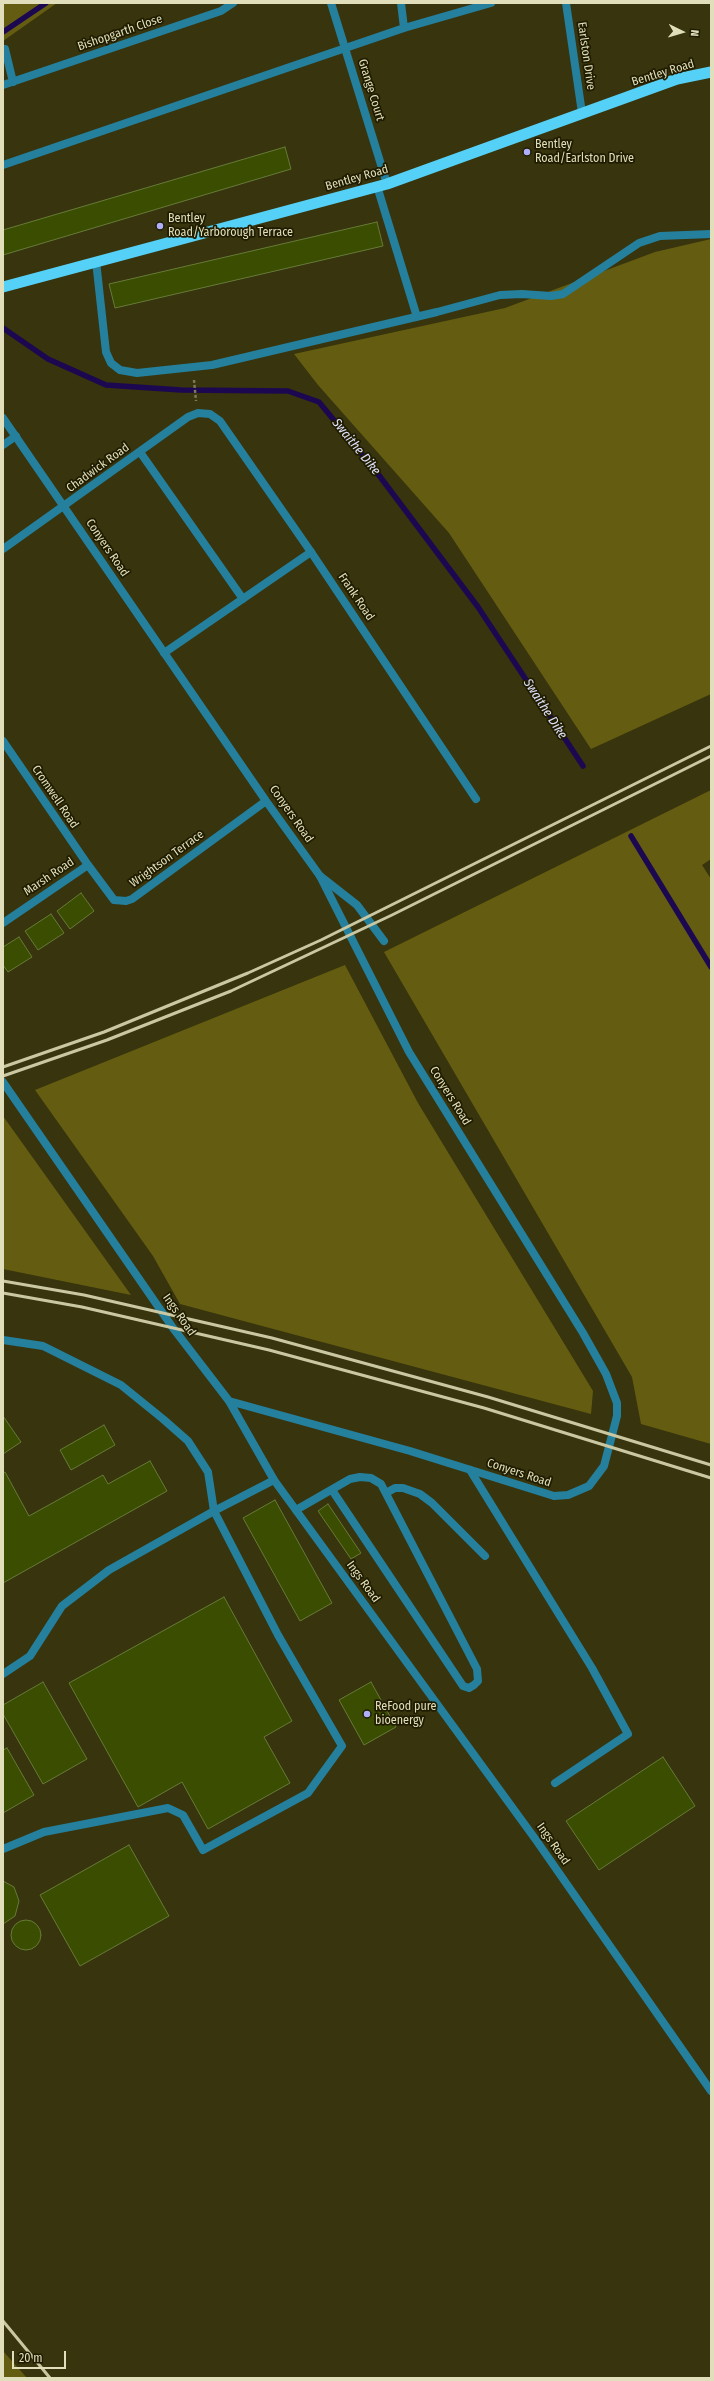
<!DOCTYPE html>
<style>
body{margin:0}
#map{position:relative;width:714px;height:2381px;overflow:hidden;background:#38340d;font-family:"Fira Sans Condensed",sans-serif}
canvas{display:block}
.frame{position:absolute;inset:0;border:4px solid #e1dfbb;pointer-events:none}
.north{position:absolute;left:662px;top:12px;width:40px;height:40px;-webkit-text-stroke:3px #1f1c00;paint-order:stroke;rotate:95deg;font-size:11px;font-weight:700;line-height:16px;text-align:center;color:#e1dfbb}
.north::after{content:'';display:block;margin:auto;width:14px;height:18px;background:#e1dfbb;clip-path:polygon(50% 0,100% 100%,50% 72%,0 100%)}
.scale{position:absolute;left:12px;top:2351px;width:54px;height:18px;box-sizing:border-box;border:2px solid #e1dfbb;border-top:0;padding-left:5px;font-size:12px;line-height:14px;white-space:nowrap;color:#e1dfbb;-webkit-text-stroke:3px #1f1c00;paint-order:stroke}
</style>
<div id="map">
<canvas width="714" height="2381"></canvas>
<div class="frame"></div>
<div class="north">N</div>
<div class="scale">20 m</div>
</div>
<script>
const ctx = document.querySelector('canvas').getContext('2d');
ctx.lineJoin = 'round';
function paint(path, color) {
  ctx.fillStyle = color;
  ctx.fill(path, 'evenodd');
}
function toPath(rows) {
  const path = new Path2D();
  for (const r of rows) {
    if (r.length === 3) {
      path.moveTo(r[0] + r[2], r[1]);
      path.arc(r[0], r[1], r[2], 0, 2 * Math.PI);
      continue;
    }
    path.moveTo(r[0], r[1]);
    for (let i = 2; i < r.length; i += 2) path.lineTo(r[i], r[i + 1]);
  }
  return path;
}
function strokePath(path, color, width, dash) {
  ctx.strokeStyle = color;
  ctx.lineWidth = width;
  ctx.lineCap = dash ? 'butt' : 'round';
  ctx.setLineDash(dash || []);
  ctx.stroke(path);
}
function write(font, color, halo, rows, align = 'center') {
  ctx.font = font + ' "Fira Sans Condensed",sans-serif';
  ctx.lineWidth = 3.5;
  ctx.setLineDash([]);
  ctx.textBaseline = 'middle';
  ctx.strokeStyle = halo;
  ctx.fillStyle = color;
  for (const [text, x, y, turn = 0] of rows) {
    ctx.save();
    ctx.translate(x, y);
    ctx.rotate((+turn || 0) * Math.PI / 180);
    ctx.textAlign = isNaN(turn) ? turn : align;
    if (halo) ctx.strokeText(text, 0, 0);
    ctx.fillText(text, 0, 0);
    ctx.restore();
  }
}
paint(toPath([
 [3,3,57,3,3,41],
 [711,239,711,694,591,749,449,533,318,385,294,354,505,308,655,252],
 [711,790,711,859,702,865,711,879,711,1444,641,1424,632,1377,384,952],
 [345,965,418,1103,593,1391,591,1414,180,1304,153,1256,35,1090],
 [3,1116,131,1295,3,1269],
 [3,2351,27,2378,3,2378]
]), '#645d11');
strokePath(toPath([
 [3,32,46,3],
 [3,328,48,359,106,385,181,390,288,391,319,402,375,470,478,607,583,766],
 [631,836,711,967]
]), '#1b0850', 5.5);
const building = toPath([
 [285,147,291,169,3,255,3,230,285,147],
 [377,222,383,246,115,308,109,284,377,222],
 [81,893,94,911,70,929,57,911,81,893],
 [51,914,64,933,38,950,25,931,51,914],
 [19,937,32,957,8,972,3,965,3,947,19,937],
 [3,1416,21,1442,3,1454,3,1416],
 [104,1425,115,1445,71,1470,60,1450,104,1425],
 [150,1461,167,1491,3,1583,3,1473,5,1472,29,1516,103,1475,108,1484,150,1461],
 [275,1500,332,1603,300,1621,243,1518,275,1500],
 [328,1504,361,1553,351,1559,318,1511,328,1504],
 [224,1597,292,1721,264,1737,290,1783,208,1829,182,1782,138,1807,69,1683,224,1597],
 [43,1682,87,1759,43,1784,3,1714,3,1705,43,1682],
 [371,1682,396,1727,364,1745,339,1700,371,1682],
 [7,1748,34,1795,3,1813,3,1750,7,1748],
 [663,1757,695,1806,599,1870,566,1821,663,1757],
 [129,1845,169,1916,80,1966,40,1895,129,1845],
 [3,1881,14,1887,19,1901,15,1916,3,1924,3,1881],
 [26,1935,15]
]);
paint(building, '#3b4d01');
strokePath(building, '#667b38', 1);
strokePath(toPath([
 [194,380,196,401]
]), '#7d7a54', 2.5, [3, 2]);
strokePath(toPath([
 [401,3,404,28],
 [3,165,404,28,491,3],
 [377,186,417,317],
 [96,261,106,352,111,363,120,370,137,373,212,365,437,312,500,295,522,294,551,296,563,294,639,243,660,236,711,234],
 [3,445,16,436],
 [140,452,243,599],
 [164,653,311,552],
 [320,876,357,905,384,941],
 [3,1340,43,1346,121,1385,163,1419,188,1441,208,1472,214,1511,109,1570,62,1606,30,1656,3,1674],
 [470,1470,592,1668,628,1734,555,1783],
 [386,1493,395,1488,403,1488,420,1494,432,1503,485,1556],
 [296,1510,350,1479,360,1477,371,1478,381,1484,477,1669,478,1681,474,1685,469,1688,463,1686,332,1490],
 [3,1849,44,1832,168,1808,183,1815,203,1850,308,1793,342,1746,278,1635,214,1511,274,1480]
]), '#24809d', 8);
strokePath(toPath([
 [331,3,387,184],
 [566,3,582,113],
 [5,49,13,82],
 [3,85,221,11,233,3],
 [3,418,266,801,320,876,409,1052,583,1333,606,1374,617,1403,617,1416,604,1466,589,1486,568,1495,554,1496,410,1451,229,1401],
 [3,549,188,417,198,413,210,414,220,421,311,552,476,799],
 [3,741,88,865,114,900,126,901,132,899,266,801],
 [3,923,88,865],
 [3,1082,173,1328,229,1401,274,1480,536,1840,711,2091]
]), '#24809d', 8);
strokePath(toPath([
 [3,287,387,184,677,79,711,72]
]), '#55d1f7', 11);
strokePath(toPath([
 [3,1067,104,1032,248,973,321,940,711,746],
 [3,1076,107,1040,231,991,392,915,711,756],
 [3,1281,84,1295,272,1338,488,1397,711,1465],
 [3,1293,82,1307,269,1350,484,1408,711,1478],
 [3,2321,50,2378]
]), '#cac7a3', 3);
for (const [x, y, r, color] of [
 [527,152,4,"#afaefa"],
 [160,226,4,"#afaefa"],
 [367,1714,4,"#afaefa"]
]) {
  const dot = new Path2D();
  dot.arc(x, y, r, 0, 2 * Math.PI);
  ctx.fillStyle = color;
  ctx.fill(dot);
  strokePath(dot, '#1f1c00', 1.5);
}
write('12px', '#e1dfbb', '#1f1c00', [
 ["Bishopgarth Close",120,33,-19],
 ["Earlston Drive",586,56,82],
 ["Bentley Road",663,73,-17],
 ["Grange Court",371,90,73],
 ["Bentley Road",357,178,-16],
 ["Chadwick Road",98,468,-36],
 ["Conyers Road",107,548,56],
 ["Frank Road",356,597,56],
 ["Cromwell Road",55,797,56],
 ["Conyers Road",291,814,55],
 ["Wrightson Terrace",167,859,-36],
 ["Marsh Road",49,877,-34],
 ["Conyers Road",450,1096,58],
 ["Ings Road",179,1315,55],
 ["Conyers Road",519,1473,18],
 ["Ings Road",363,1582,54],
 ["Ings Road",553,1844,55]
]);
write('12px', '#e1dfbb', '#1f1c00', [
 ["Bentley",535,145],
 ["Road/Earlston Drive",535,159],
 ["Bentley",168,219],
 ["Road/Yarborough Terrace",168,233],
 ["ReFood pure",375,1707],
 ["bioenergy",375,1721]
], 'left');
write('italic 13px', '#e1e2fc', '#1f1c00', [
 ["Swaithe Dike",356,447,51],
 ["Swaithe Dike",545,709,57]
]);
</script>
